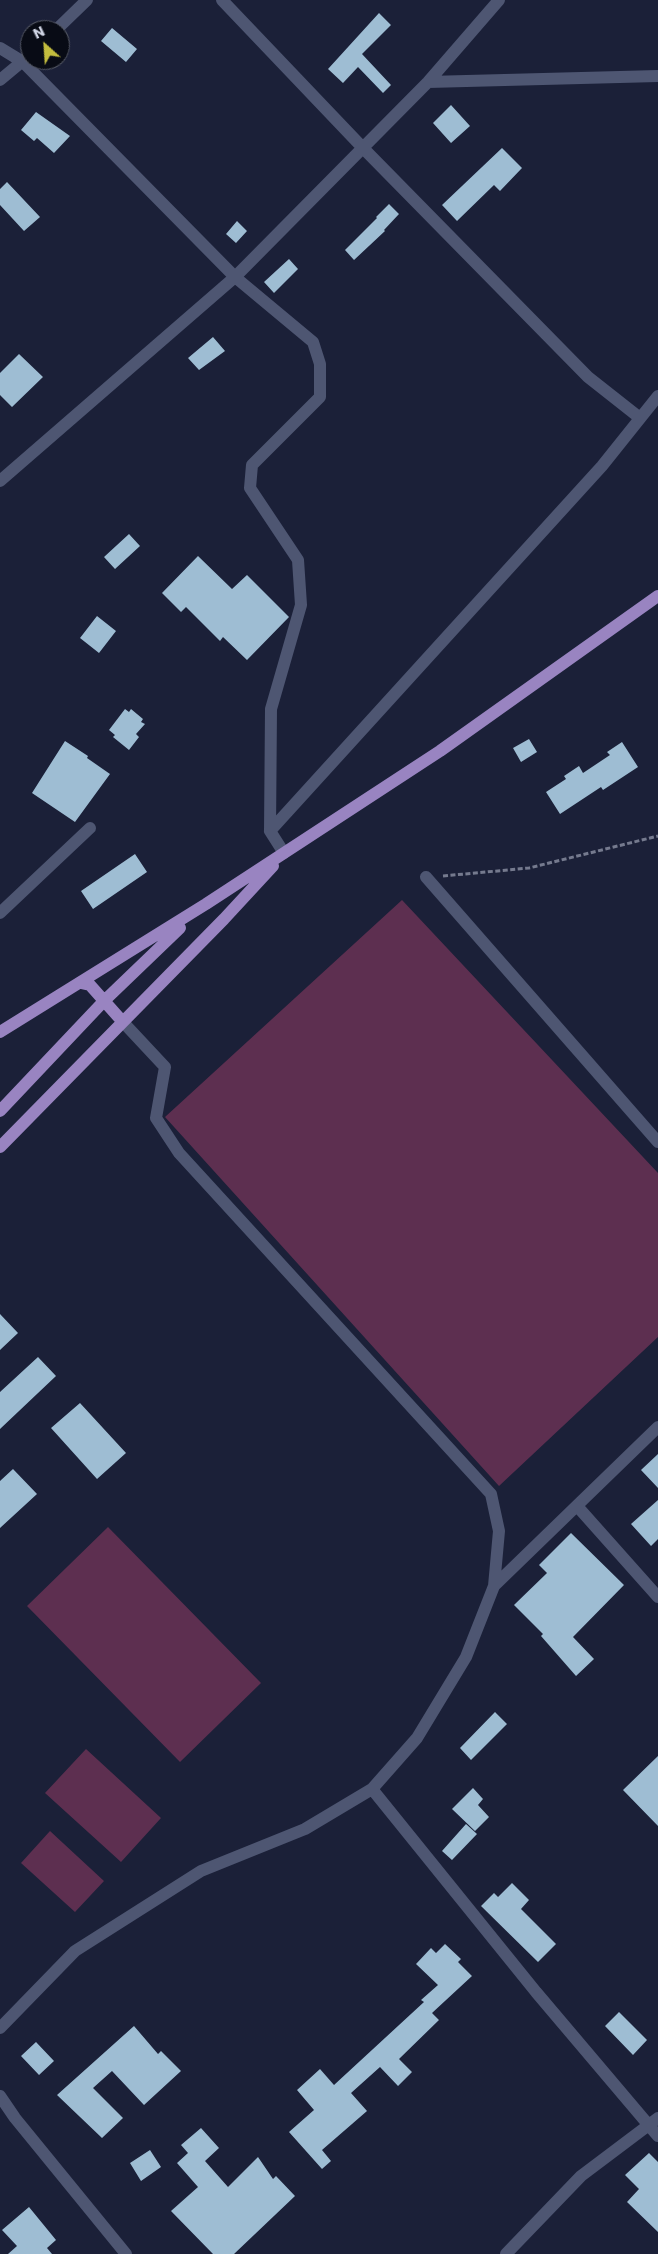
<!DOCTYPE html>
<style>
body{margin:0}
#map{position:relative;width:658px;height:2254px;overflow:hidden;background:#1b2038;font-family:Poppins,sans-serif}
canvas{display:block}
.north{position:absolute;left:20px;top:20px;width:50px;height:50px;box-sizing:border-box;background:#080b15;border:1px solid #575b67;border-radius:50%;rotate:334deg;font-size:14px;font-weight:700;line-height:20px;text-align:center;color:#ced3e3}
.north::after{content:'';display:block;margin:auto;width:18px;height:22px;background:#c3bd3e;clip-path:polygon(50% 0,100% 100%,50% 72%,0 100%)}
</style>
<div id="map">
<canvas width="658" height="2254"></canvas>
<div class="north">N</div>
</div>
<script>
const ctx = document.querySelector('canvas').getContext('2d');
ctx.lineJoin = 'round';
function paint(path, color) {
  ctx.fillStyle = color;
  ctx.fill(path, 'evenodd');
}
function toPath(rows) {
  const path = new Path2D();
  for (const r of rows) {
    path.moveTo(r[0], r[1]);
    for (let i = 2; i < r.length; i += 2) path.lineTo(r[i], r[i + 1]);
  }
  return path;
}
function strokePath(path, color, width, dash) {
  ctx.strokeStyle = color;
  ctx.lineWidth = width;
  ctx.lineCap = dash ? 'butt' : 'round';
  ctx.setLineDash(dash || []);
  ctx.stroke(path);
}
paint(toPath([
 [402,900,658,1173,658,1337,499,1486,165,1117],
 [108,1527,261,1683,180,1762,27,1606],
 [86,1749,161,1818,121,1862,45,1793],
 [50,1831,104,1881,75,1912,21,1863]
]), '#5d2f50');
paint(toPath([
 [379,13,391,25,362,54,391,85,383,93,358,67,343,83,328,69],
 [112,28,137,49,126,62,101,41],
 [451,105,470,126,451,143,433,123],
 [36,112,70,136,54,153,37,138,34,141,21,130],
 [502,148,522,168,500,191,494,185,457,221,442,205],
 [7,182,40,217,24,231,0,205,0,189],
 [389,204,399,214,384,230,385,231,354,260,345,250,377,218,376,217],
 [237,221,247,231,236,243,226,234],
 [289,259,298,269,274,293,264,282],
 [213,337,225,351,199,370,188,358],
 [19,354,43,377,12,407,0,395,0,373],
 [129,534,140,546,115,569,104,557],
 [198,556,232,589,247,575,289,617,247,660,223,637,220,641,186,607,181,612,162,593],
 [97,616,116,631,99,653,80,638],
 [125,709,129,712,131,709,143,719,141,722,145,724,136,734,139,737,129,750,113,737,115,735,109,730],
 [529,739,537,752,521,762,513,748],
 [65,741,88,756,87,758,110,774,75,822,32,793],
 [622,742,638,767,603,790,601,787,560,814,546,792,566,779,564,776,579,766,583,773,610,755,607,752],
 [135,854,147,872,93,909,81,891],
 [0,1314,18,1333,0,1350],
 [38,1357,56,1376,0,1429,0,1392],
 [80,1403,126,1453,97,1479,51,1428],
 [658,1454,658,1488,641,1470],
 [13,1469,37,1494,0,1528,0,1481],
 [658,1500,658,1539,651,1546,631,1524],
 [571,1533,624,1585,573,1637,594,1659,576,1676,541,1636,543,1634,514,1605,547,1573,539,1565],
 [495,1712,507,1724,471,1760,460,1748],
 [658,1756,658,1826,623,1790],
 [473,1788,483,1799,478,1805,489,1817,475,1831,452,1809],
 [466,1824,477,1834,452,1860,442,1851],
 [512,1883,529,1900,521,1909,556,1944,538,1962,481,1906,494,1893,498,1897],
 [445,1944,461,1959,458,1962,472,1976,432,2013,439,2020,399,2059,412,2072,398,2086,380,2067,351,2093,367,2111,322,2150,331,2161,322,2169,289,2132,314,2110,297,2090,320,2069,334,2085,424,2002,421,2000,438,1985,416,1964,431,1948,436,1953],
 [619,2012,647,2040,633,2055,605,2026],
 [134,2026,158,2054,161,2051,181,2071,144,2105,112,2071,93,2088,123,2118,102,2138,57,2095],
 [36,2042,54,2061,39,2075,21,2056],
 [201,2128,219,2148,205,2161,228,2187,258,2157,273,2179,276,2176,295,2196,234,2254,213,2254,171,2211,198,2187,177,2163,188,2153,181,2145],
 [150,2150,161,2167,141,2181,130,2163],
 [649,2153,658,2162,658,2232,627,2202,639,2189,625,2175],
 [29,2207,56,2240,47,2248,52,2254,8,2254,17,2246,2,2230]
]), '#9ebdd3');
strokePath(toPath([
 [443,876,529,868,658,836]
]), '#757a8e', 3, [5, 2.5]);
strokePath(toPath([
 [222,0,363,148,588,377,640,418],
 [56,30,87,0],
 [0,48,23,62,235,277,313,342,320,364,320,397,252,465,250,488,298,560,301,605,271,709,270,831],
 [0,80,30,55],
 [428,82,658,76],
 [0,481,235,277,428,82,499,0],
 [284,853,270,831,602,466,658,396],
 [426,877,658,1142],
 [0,913,90,828],
 [577,1506,658,1597],
 [494,1586,658,1427],
 [372,1789,536,1992,658,2136],
 [0,2028,75,1951,201,1871,305,1829,372,1789,417,1738,466,1657,494,1586,499,1531,491,1494,179,1153,156,1118,165,1067,122,1021],
 [0,2096,15,2118,126,2254],
 [506,2254,581,2176,658,2118]
]), '#4e5672', 12);
strokePath(toPath([
 [81,983,90,985,122,1021],
 [0,1032,206,904,440,751,658,596],
 [0,1111,104,1001,180,928],
 [0,1147,224,919,273,866]
]), '#9984c1', 12);
</script>
